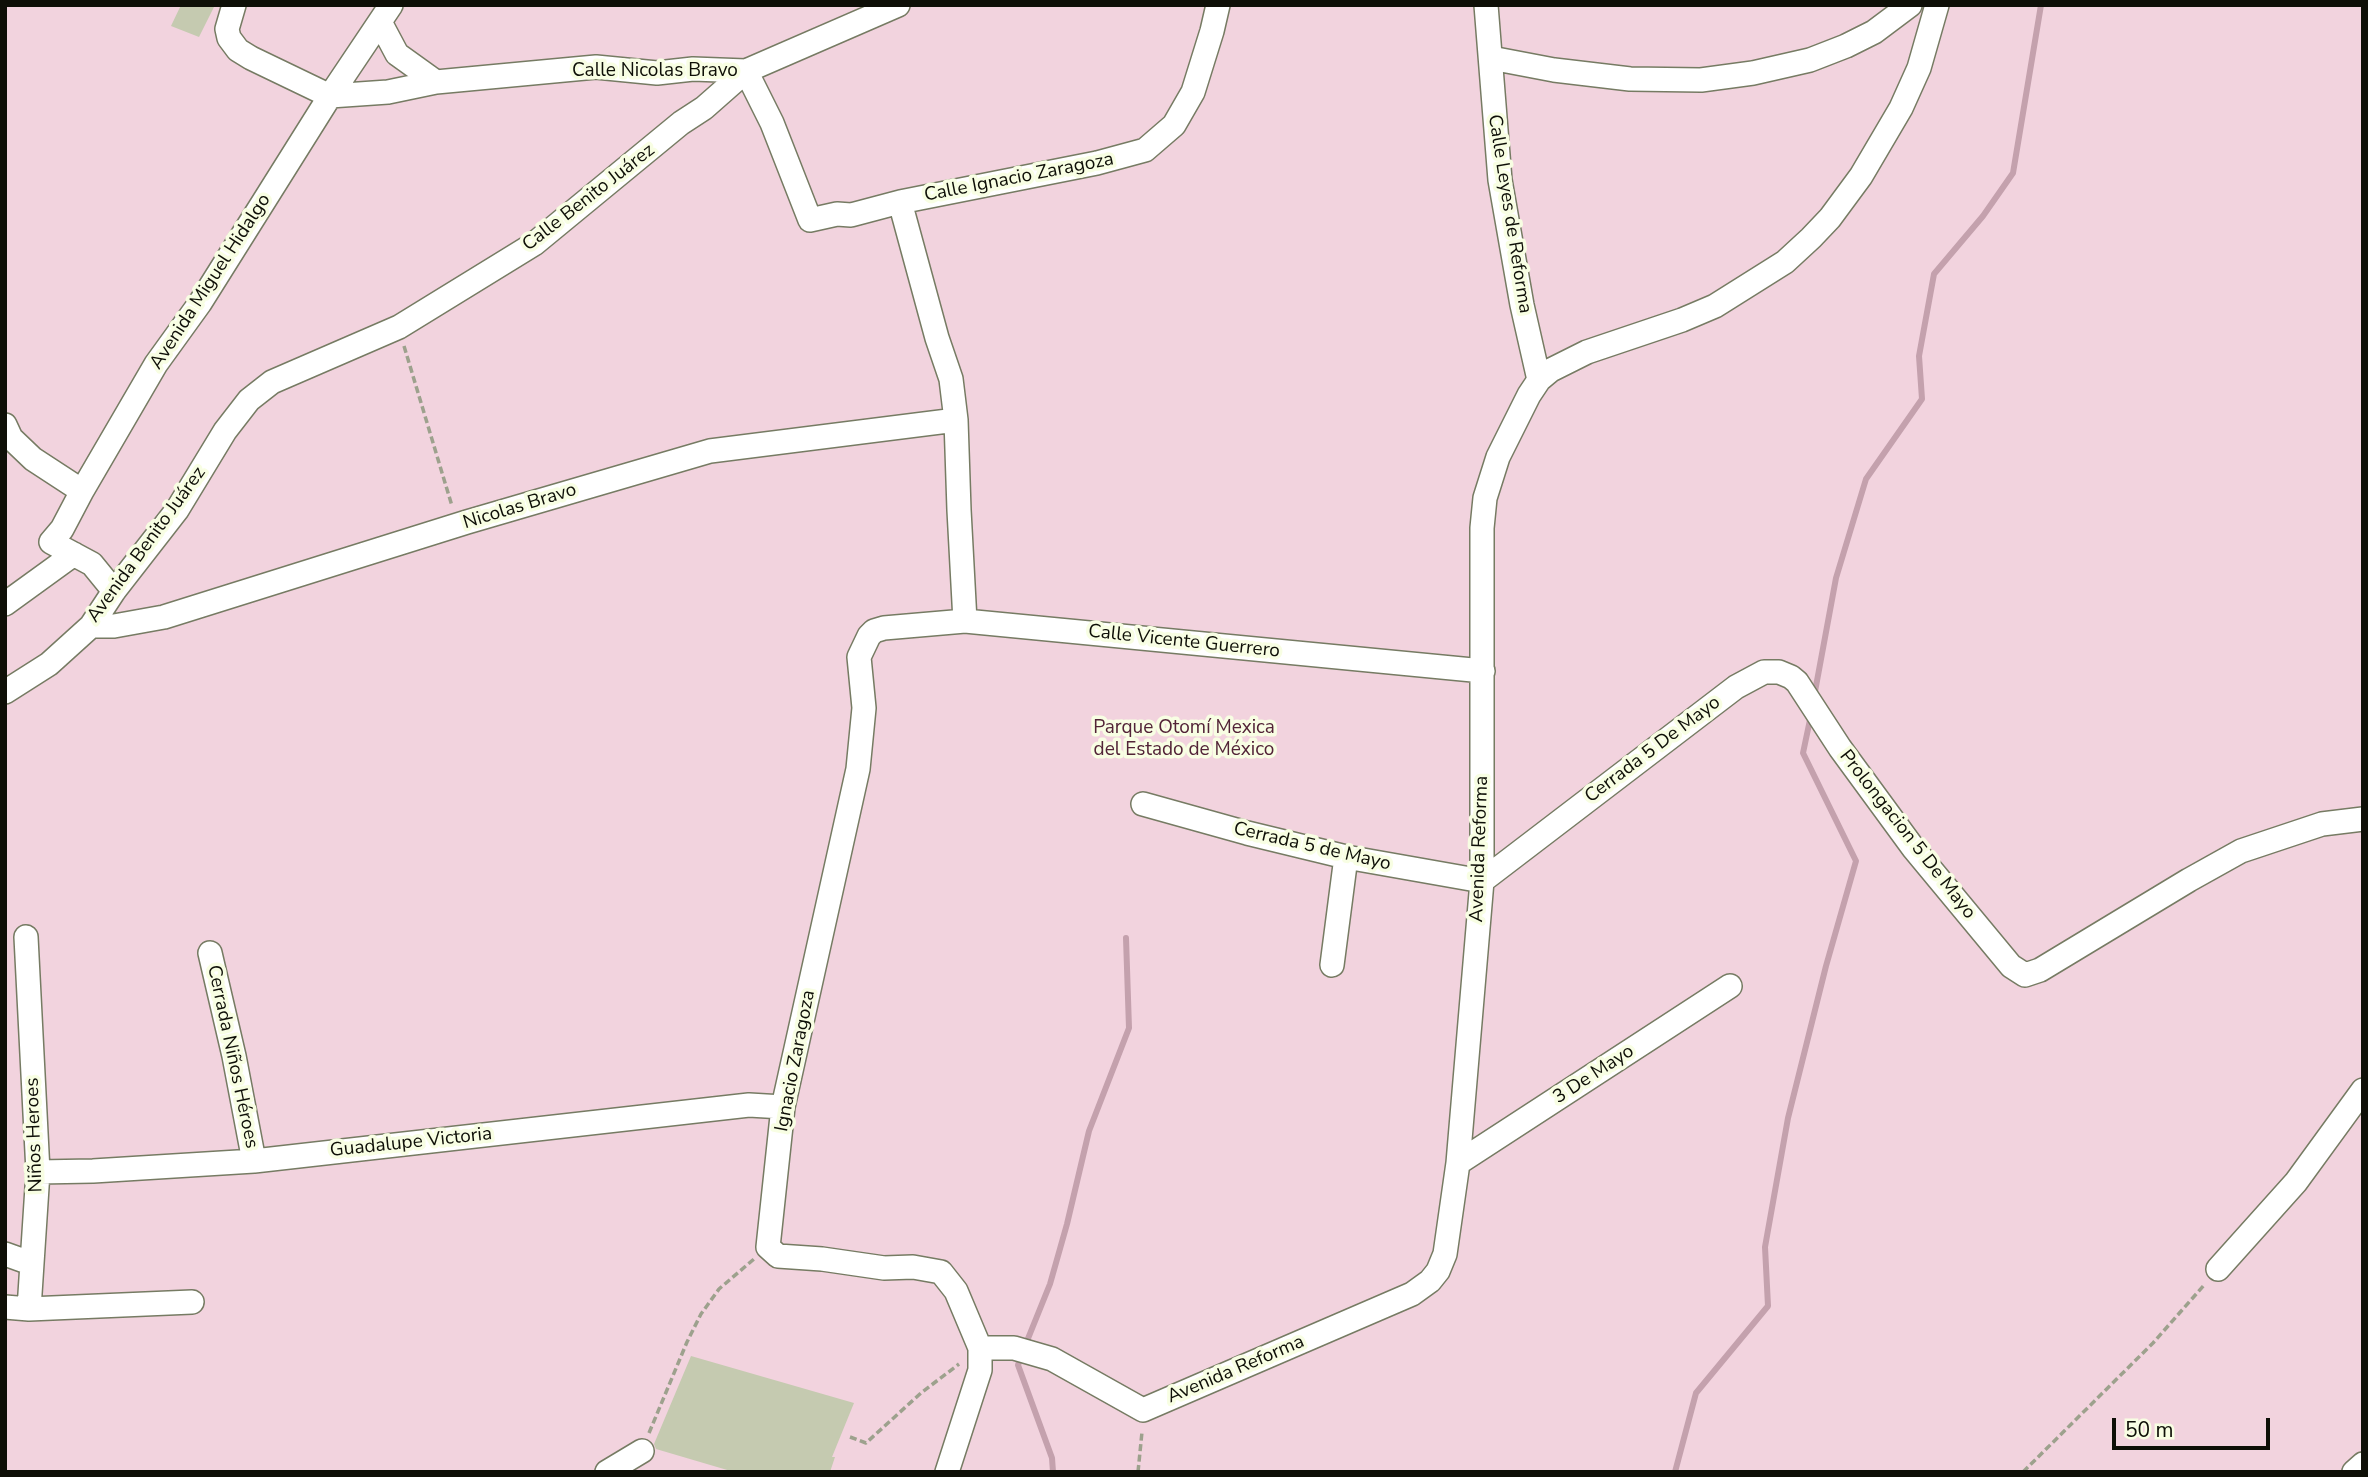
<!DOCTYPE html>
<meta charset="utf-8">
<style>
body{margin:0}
#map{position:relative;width:2368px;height:1477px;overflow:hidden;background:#f8fee3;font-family:"Nunito Sans",sans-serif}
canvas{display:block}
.frame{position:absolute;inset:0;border:7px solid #0e0f07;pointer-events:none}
.scale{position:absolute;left:2112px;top:1418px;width:158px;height:32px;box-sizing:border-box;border:4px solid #0e0f07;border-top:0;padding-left:9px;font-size:21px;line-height:24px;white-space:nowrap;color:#0e0f07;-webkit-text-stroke:5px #f8fee3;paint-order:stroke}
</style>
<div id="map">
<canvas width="2368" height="1477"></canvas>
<div class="frame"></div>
<div class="scale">50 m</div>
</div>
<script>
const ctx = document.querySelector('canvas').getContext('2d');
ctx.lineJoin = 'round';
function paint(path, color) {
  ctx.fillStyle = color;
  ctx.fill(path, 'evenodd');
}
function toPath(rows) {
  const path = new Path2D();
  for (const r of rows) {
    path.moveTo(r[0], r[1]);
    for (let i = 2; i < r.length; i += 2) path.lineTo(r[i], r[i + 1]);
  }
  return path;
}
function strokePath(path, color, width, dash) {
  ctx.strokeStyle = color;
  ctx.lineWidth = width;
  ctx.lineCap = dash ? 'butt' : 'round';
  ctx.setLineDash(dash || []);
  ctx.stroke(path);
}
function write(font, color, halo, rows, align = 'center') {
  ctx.font = font + ' "Nunito Sans",sans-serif';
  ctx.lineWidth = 7;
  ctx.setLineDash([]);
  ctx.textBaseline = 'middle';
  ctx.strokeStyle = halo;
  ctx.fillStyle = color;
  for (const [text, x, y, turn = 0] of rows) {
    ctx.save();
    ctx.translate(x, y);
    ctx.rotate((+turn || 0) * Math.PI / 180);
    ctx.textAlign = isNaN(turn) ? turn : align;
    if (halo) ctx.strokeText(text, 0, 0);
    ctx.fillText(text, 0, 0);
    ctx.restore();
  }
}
paint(toPath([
 [5,5,2363,5,2363,1472,5,1472]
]), '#f2d3de');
strokePath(toPath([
 [1814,697,1836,578,1866,479,1922,399,1919,356,1934,274,1983,216,2013,173,2041,5],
 [1025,1346,1050,1284,1067,1224,1089,1131,1129,1028,1126,938],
 [1021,1356,1018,1365,1052,1458,1053,1472],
 [1675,1472,1696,1393,1768,1306,1765,1247,1788,1118,1826,966,1856,861,1803,753,1811,715]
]), '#c4a1ad', 6);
paint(toPath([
 [181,5,215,5,199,37,171,26],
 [691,1356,854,1403,832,1457,835,1457,830,1472,734,1472,656,1449,654,1444]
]), '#c5cab0');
const minor = toPath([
 [234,5,227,29,229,38,238,50,251,58,330,96,388,92,436,82,596,67,657,73,693,69,746,71],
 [1486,5,1500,180,1522,305,1539,380],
 [380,22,397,54,436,82],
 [1491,58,1554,70,1630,79,1701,80,1753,73,1810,60,1846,46,1874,32,1910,5],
 [746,71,772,123,810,220,837,214,851,215,900,202,1097,163,1145,150,1174,125,1193,92,1212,31,1218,5],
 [900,202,937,338,951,379,956,420,959,510,965,621],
 [5,425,11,438,33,459,82,491],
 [114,591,92,564,51,542,62,529,82,491,156,364,200,303,330,96,391,5],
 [5,604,74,554],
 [91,626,114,626,164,617,467,522,710,451,956,420],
 [5,692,49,664,91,626,114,591,177,510,225,431,249,400,272,382,399,327,534,244,681,123,704,108,746,71,898,5],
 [1143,804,1247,833,1346,857,1482,881,1736,687,1764,672,1779,672,1791,677,1797,682,1840,748,1914,849,2011,966,2025,975,2040,970,2189,880,2241,851,2322,824,2363,819],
 [26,937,38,1172,29,1309],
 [210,953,234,1056,254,1161],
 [1332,965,1346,857],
 [1458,1163,1730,986],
 [38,1172,93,1171,254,1161,749,1105,783,1107],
 [5,1254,30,1263],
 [2218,1269,2296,1182,2363,1090],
 [5,1307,29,1309,192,1302],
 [980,1348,1014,1348,1052,1359,1143,1410,1412,1294,1430,1281,1438,1271,1445,1254,1458,1163,1482,881,1482,528,1485,498,1498,457,1529,395,1539,380,1551,370,1587,352,1682,320,1715,306,1785,262,1811,238,1830,218,1861,176,1901,108,1919,68,1937,5],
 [607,1472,642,1451],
 [947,1472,980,1370,980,1348,956,1291,941,1272,913,1267,884,1268,822,1259,778,1256,768,1247,783,1107,858,769,864,708,859,657,869,636,874,631,884,628,965,621,1483,671],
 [2354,1472,2363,1464]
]);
strokePath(minor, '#767b63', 26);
strokePath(toPath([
 [404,346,452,506],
 [649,1433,687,1342,701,1314,719,1289,754,1259],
 [850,1437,866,1443,921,1393,959,1364],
 [1138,1472,1142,1432],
 [2023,1472,2153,1343,2205,1284]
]), '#9da18d', 3.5, [7, 3.5]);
strokePath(minor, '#fff', 23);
write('19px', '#0e0f07', '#f8fee3', [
 ["Calle Nicolas Bravo",655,71],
 ["Calle Ignacio Zaragoza",1019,178,-11],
 ["Calle Benito Juárez",589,198,-38],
 ["Calle Leyes de Reforma",1509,214,81],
 ["Avenida Miguel Hidalgo",211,282,-57],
 ["Nicolas Bravo",520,507,-17],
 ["Avenida Benito Juárez",147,545,-54],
 ["Calle Vicente Guerrero",1184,642,6],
 ["Cerrada 5 De Mayo",1653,750,-37],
 ["Prolongacion 5 De Mayo",1907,835,52],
 ["Cerrada 5 de Mayo",1312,847,13],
 ["Avenida Reforma",1480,849,-88],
 ["Cerrada Niños Héroes",232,1057,78],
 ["Ignacio Zaragoza",796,1061,-79],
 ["3 De Mayo",1594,1075,-33],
 ["Niños Heroes",35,1135,-92],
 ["Guadalupe Victoria",411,1143,-6],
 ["Avenida Reforma",1236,1370,-23]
]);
write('19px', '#522337', '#f8fee3', [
 ["Parque Otomí Mexica",1184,728],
 ["del Estado de México",1184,750]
]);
</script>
